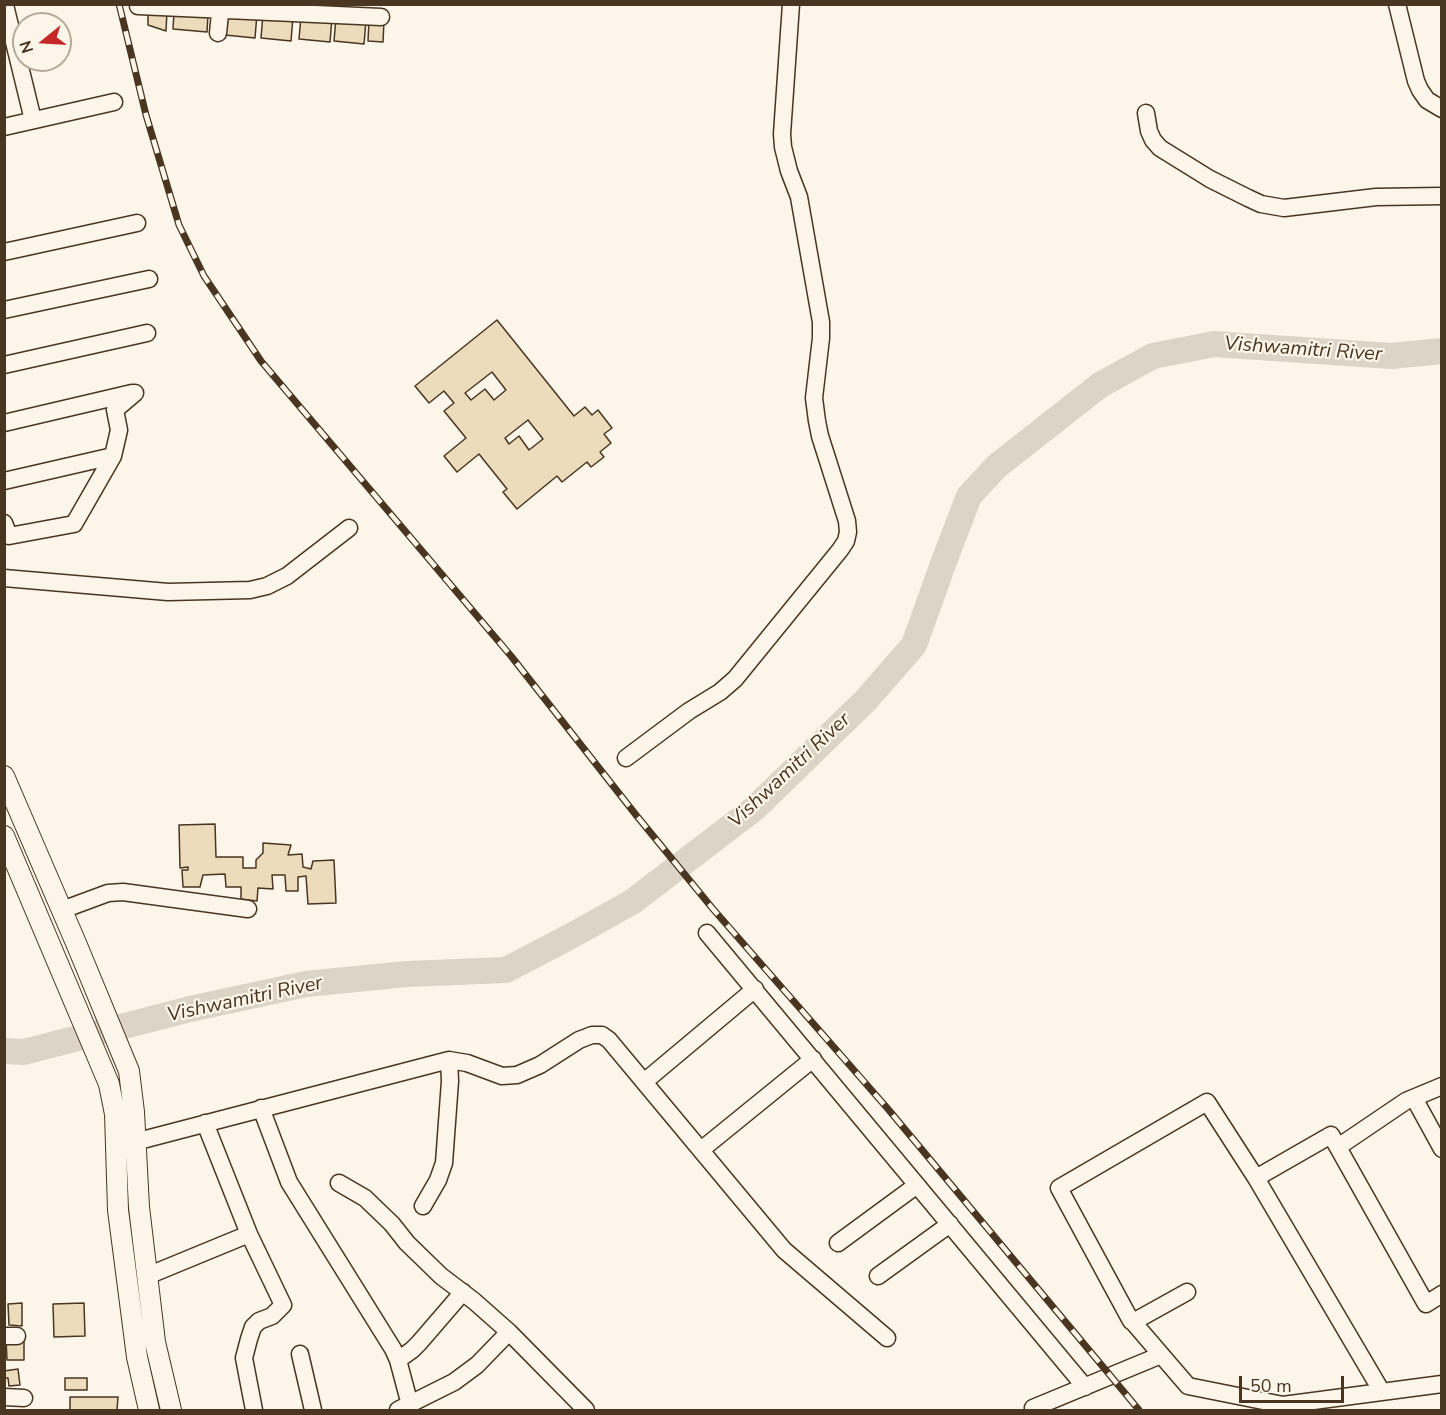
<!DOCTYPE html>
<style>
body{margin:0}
#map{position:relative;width:1446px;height:1415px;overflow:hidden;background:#fbf6e9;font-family:"Nunito Sans",sans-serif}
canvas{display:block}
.frame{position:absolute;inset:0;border:6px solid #4a3520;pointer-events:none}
.north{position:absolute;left:12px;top:12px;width:60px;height:60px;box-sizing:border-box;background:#fbf6e9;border:2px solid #b4a999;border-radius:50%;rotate:252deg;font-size:16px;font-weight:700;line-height:24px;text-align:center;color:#4a3520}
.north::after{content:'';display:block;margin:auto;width:21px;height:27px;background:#c62828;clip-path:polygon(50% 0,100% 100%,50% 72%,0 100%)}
.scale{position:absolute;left:1239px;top:1376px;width:105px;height:27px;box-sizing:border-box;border:3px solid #4a3520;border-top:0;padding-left:8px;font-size:18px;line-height:21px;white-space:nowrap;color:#4a3520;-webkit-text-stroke:4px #fbf6e9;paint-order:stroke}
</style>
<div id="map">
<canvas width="1446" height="1415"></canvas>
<div class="frame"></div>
<div class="north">N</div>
<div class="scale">50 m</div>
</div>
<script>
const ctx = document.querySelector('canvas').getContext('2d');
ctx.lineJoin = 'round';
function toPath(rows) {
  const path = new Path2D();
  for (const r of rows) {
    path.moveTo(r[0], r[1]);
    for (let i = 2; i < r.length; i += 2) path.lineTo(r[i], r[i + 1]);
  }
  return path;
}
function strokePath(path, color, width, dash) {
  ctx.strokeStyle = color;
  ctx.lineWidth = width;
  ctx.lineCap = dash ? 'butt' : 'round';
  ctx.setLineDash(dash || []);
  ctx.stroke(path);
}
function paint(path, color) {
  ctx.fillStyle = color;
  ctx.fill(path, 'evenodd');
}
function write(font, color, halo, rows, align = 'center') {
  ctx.font = font + ' "Nunito Sans",sans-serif';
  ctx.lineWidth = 4.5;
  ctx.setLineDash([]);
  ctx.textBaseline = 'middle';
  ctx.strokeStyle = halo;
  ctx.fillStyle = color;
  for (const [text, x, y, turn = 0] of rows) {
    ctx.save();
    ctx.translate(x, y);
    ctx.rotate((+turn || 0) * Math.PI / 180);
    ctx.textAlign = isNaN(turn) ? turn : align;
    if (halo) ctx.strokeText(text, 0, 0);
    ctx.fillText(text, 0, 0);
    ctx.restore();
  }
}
strokePath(toPath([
 [4,1051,24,1052,190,1009,306,984,407,974,506,970,571,936,632,902,755,808,866,700,914,645,943,564,969,496,997,466,1100,385,1153,356,1214,344,1391,356,1442,351]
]), '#dcd4c6', 26);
const building = toPath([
 [148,10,167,11,166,31,148,25,148,10],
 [227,11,257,14,255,38,225,35,227,11],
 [174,12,208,14,207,32,173,29,174,12],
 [263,14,293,17,291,41,261,38,263,14],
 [301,16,332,18,330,42,299,39,301,16],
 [336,18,366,20,364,44,334,41,336,18],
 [369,20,384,21,383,42,368,41,369,20],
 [497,320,574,416,585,407,592,415,598,410,612,428,604,434,611,443,600,452,604,457,591,467,587,462,562,482,557,476,517,509,503,492,507,489,479,454,457,472,444,456,466,438,444,411,454,403,444,391,429,403,415,386,497,320],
 [492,372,506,390,494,400,485,389,471,400,465,393,492,372],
 [528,420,543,439,529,450,519,436,509,444,505,438,528,420],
 [215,824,216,857,243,857,243,868,256,868,256,860,263,853,263,843,291,845,288,855,302,854,303,867,311,869,313,861,334,860,336,903,308,904,306,876,298,877,298,891,286,891,285,875,272,875,273,889,258,888,257,901,241,899,241,887,226,887,225,874,203,875,200,887,183,887,182,870,188,870,188,867,180,868,179,825,215,824],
 [22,1303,22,1326,9,1325,8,1304,22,1303],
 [84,1303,85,1336,54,1337,53,1304,84,1303],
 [6,1339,24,1339,24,1360,7,1360,6,1339],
 [18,1369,20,1385,9,1386,8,1378,4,1378,4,1371,18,1369],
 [65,1378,87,1378,87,1390,65,1390,65,1378],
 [70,1397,118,1397,117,1410,70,1410,70,1397]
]);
paint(building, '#ecdcbc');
strokePath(building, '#4a3520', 1.5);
const minor = toPath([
 [1397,4,1416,81,1420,90,1427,100,1442,109],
 [5,5,33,120],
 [138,6,381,17],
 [218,33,221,4],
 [1146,113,1149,131,1153,140,1160,148,1210,179,1248,198,1261,204,1284,208,1376,197,1442,196],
 [4,127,114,102],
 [4,252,137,223],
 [4,310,149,279],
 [4,365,147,333],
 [4,423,132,393],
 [4,481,113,456],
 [4,523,9,536,74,524,113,456,119,430,115,410,135,393],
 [4,578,168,592,250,590,267,586,287,576,349,528],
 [626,758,689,711,720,692,735,679,840,550,846,541,848,532,847,521,820,436,817,421,814,398,821,338,821,322,799,197,789,171,783,147,782,134,791,4],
 [62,910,108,893,123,892,248,909],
 [707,933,1085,1387],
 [644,1082,755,989],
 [1414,1098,1442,1149],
 [261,1108,289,1182,393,1349,398,1360,410,1405],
 [205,1123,249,1234,283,1305,272,1316,259,1321,253,1327,249,1339,244,1358,254,1410],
 [123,1145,449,1060,467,1063,502,1076,517,1075,540,1065,579,1040,592,1035,602,1035,609,1040,784,1250,887,1338],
 [1338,1147,1406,1101,1442,1086],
 [701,1150,813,1059],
 [339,1183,365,1198,392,1224,407,1243,441,1276,474,1301,509,1332,586,1410],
 [423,1206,438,1180,444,1163,450,1081,449,1060],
 [838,1243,917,1185],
 [147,1276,249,1234],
 [878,1276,950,1224],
 [1187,1292,1133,1322,1131,1321,1059,1188,1207,1102,1256,1178],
 [1133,1322,1188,1386,1283,1405,1442,1384],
 [4,1336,17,1336],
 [300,1354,313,1410],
 [398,1360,412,1350,419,1343,463,1292],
 [1382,1392,1256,1178,1331,1135,1426,1304,1442,1294],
 [4,1397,24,1398],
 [1033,1408,1161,1355],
 [398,1410,454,1382,477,1365,509,1332]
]);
const major = toPath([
 [4,776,76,943,129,1071,134,1112,139,1207,155,1342,171,1410],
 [4,836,109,1084,115,1114,118,1210,137,1357,149,1410]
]);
strokePath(minor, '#4a3520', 19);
strokePath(major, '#4a3520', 22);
strokePath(minor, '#fbf6e9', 16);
strokePath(major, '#fbf6e9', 20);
const rail = toPath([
 [119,4,146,115,179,225,204,276,261,361,511,656,636,815,713,909,888,1109,1139,1410]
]);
strokePath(rail, '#4a3520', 7);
strokePath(rail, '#fbf6e9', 4.5, [14]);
write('italic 20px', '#4a3520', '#fbf6e9', [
 ["Vishwamitri River",1303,350,4],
 ["Vishwamitri River",790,771,-43],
 ["Vishwamitri River",245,1000,-12]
]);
</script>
